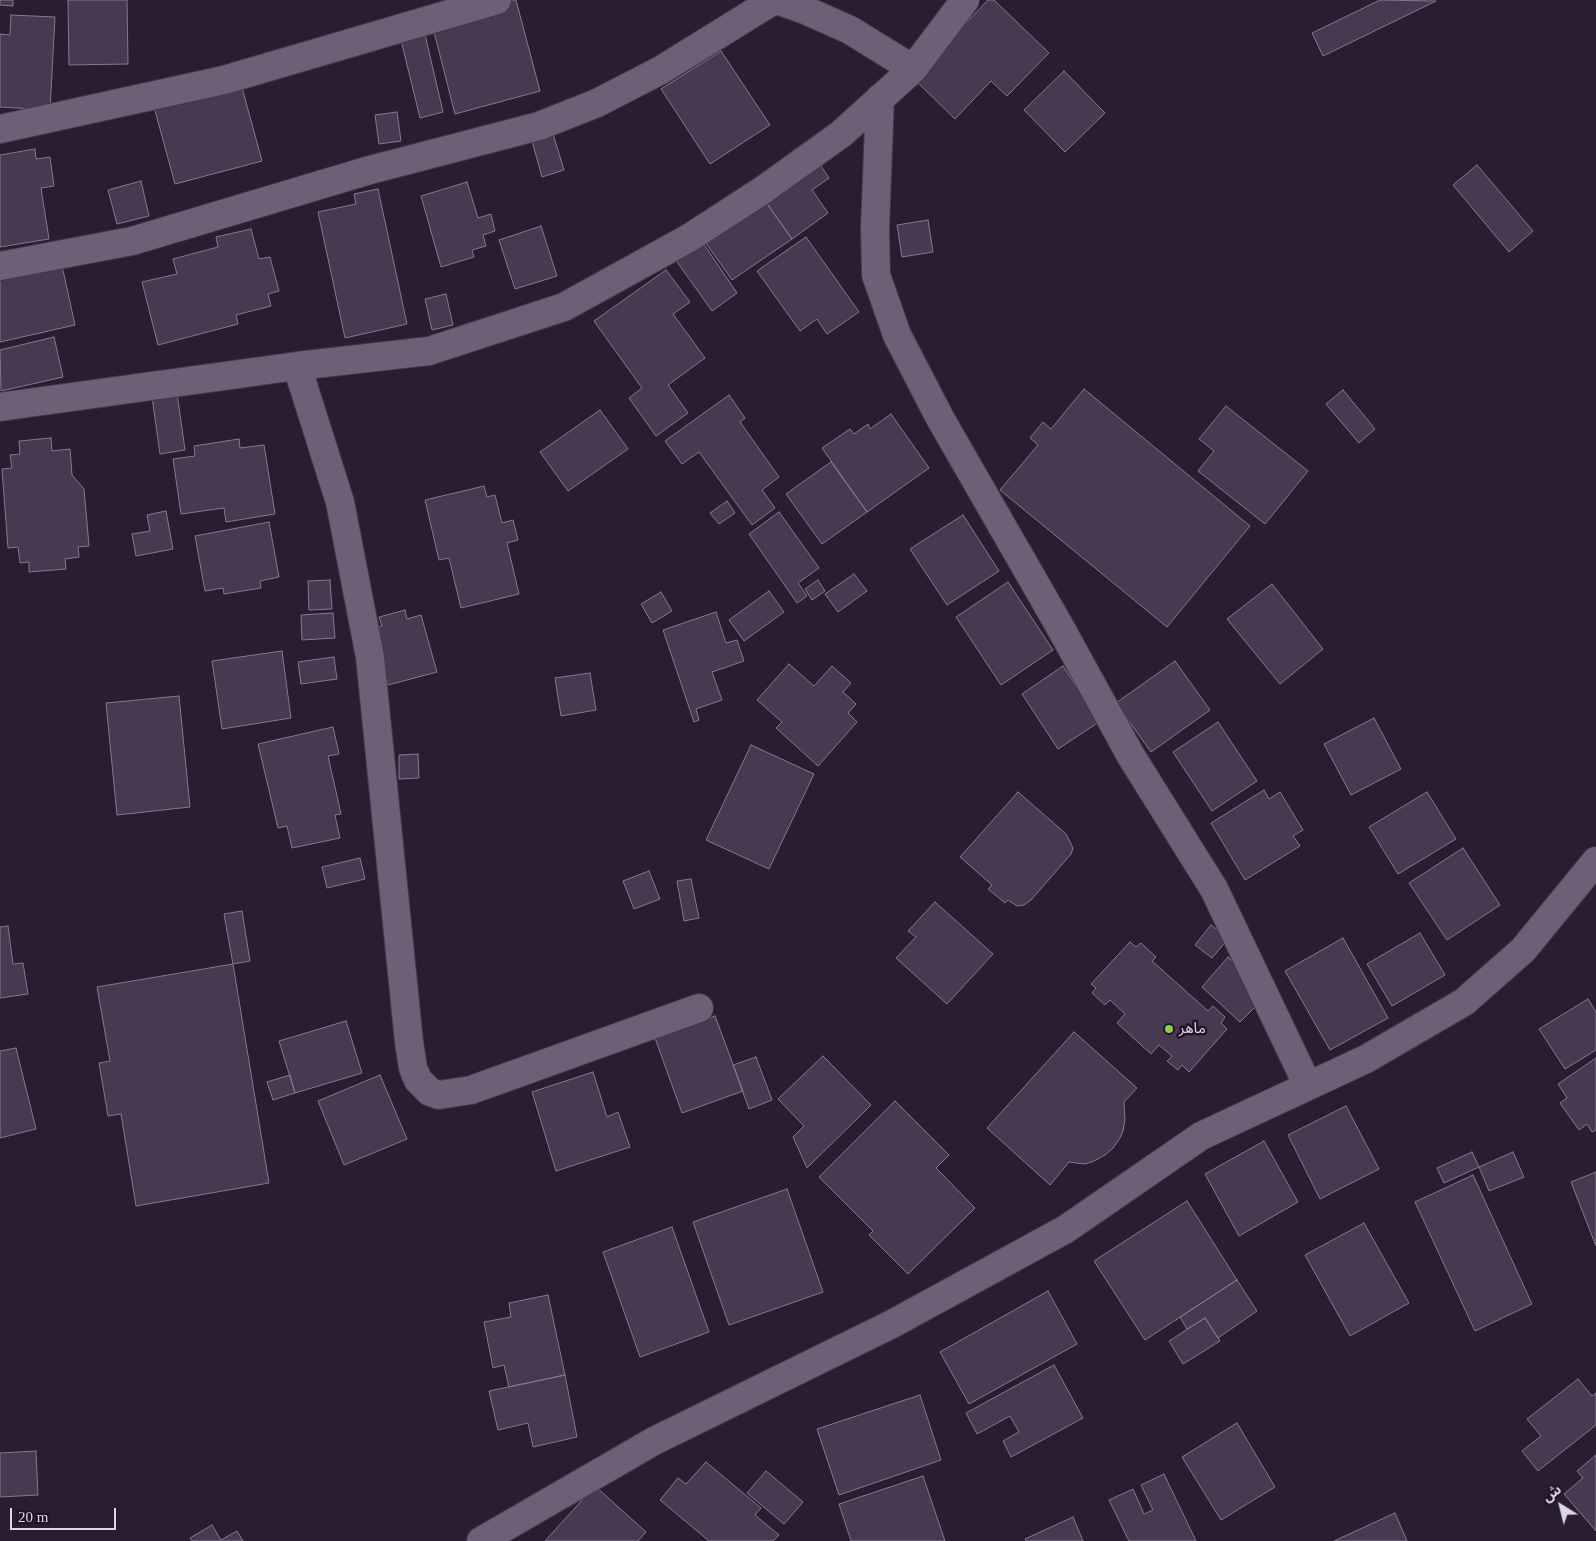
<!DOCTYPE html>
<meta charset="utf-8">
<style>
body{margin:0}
#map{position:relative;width:1596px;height:1541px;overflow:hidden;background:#291d31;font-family:"Times New Roman","Noto Sans Arabic",serif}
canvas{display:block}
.north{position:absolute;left:1536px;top:1481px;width:50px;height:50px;-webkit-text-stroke:4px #201327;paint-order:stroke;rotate:324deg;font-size:14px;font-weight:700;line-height:20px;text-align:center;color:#dfd7e5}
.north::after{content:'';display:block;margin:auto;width:18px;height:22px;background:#dfd7e5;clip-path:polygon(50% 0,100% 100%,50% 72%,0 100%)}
.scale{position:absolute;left:10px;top:1508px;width:106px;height:22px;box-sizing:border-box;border:2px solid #dfd7e5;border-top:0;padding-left:6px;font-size:15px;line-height:18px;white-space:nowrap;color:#dfd7e5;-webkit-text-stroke:4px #201327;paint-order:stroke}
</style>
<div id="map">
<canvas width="1596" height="1541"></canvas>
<div class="north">ش</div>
<div class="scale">20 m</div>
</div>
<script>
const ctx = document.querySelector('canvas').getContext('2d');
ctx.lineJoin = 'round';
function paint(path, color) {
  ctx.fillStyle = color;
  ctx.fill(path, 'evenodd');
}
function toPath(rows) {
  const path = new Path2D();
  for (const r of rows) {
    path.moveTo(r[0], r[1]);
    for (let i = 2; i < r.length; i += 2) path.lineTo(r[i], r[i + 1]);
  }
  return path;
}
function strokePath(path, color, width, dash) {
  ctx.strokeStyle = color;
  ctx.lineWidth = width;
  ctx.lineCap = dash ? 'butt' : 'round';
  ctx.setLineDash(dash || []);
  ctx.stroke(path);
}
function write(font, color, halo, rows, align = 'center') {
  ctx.font = font + ' "Times New Roman","Noto Sans Arabic",serif';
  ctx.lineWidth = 5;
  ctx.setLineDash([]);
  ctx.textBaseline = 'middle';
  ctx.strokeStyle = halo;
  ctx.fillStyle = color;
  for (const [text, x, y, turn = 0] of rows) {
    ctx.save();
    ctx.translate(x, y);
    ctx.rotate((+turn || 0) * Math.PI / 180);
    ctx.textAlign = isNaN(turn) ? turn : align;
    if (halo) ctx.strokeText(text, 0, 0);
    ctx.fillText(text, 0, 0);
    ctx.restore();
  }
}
const building = toPath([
 [0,0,13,0,13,6,0,5,0,0],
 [68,0,127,0,128,64,69,65,68,0],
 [507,0,516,0,540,91,455,114,431,20,507,0],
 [988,0,994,0,1049,53,1007,96,991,81,955,119,913,78,988,0],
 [1380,0,1436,1,1323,56,1312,33,1380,0],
 [11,15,55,17,50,110,0,107,0,34,10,35,11,15],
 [424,30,443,112,420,118,400,36,424,30],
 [721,51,770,125,710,164,661,89,721,51],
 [1064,71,1105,113,1065,152,1024,110,1064,71],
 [241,84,262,161,175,184,154,107,241,84],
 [397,112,401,141,379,144,375,115,397,112],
 [553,134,564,170,542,177,532,141,553,134],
 [35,149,36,159,50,157,54,186,41,188,49,239,0,247,0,155,35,149],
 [817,160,829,178,812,190,828,213,792,239,763,198,817,160],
 [1477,165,1533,231,1509,252,1453,185,1477,165],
 [141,181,149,216,117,224,108,190,141,181],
 [467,182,478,218,491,214,495,231,483,235,486,246,472,250,474,257,441,267,421,196,467,182],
 [378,189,407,324,345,338,318,212,356,204,354,194,378,189],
 [763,198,792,239,732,280,703,239,763,198],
 [928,220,933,252,902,257,897,225,928,220],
 [541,226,557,276,515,289,499,240,541,226],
 [251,229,259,259,270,257,279,291,268,294,271,306,236,315,238,324,158,345,142,282,177,274,173,259,218,247,216,237,251,229],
 [806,237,859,312,827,334,817,319,800,331,757,271,806,237],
 [701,240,737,293,712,311,675,259,701,240],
 [61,261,75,325,0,342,0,275,61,261],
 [666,270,690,302,673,314,705,358,668,385,688,413,656,436,629,398,642,388,594,321,666,270],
 [446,294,453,325,432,330,425,299,446,294],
 [54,337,63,377,1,391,0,350,54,337],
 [1084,389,1250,526,1167,627,1000,490,1038,445,1030,438,1043,422,1051,429,1084,389],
 [1343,390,1375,429,1359,443,1326,404,1343,390],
 [177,393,185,450,160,454,152,397,177,393],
 [729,395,745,418,740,422,779,477,762,490,775,508,752,525,699,452,682,464,665,441,729,395],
 [1226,406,1308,471,1265,524,1198,471,1214,451,1199,439,1226,406],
 [600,410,628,449,568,491,540,452,600,410],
 [891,414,929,468,867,512,822,448,850,429,854,434,868,424,870,429,891,414],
 [51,438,52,451,70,449,72,475,84,489,89,546,78,547,79,557,65,559,66,569,29,572,29,562,20,563,18,547,8,548,2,469,12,468,10,455,20,454,19,441,51,438],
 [239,439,240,448,264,445,275,514,226,522,224,508,181,514,173,459,195,456,194,446,239,439],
 [831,462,867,512,822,544,786,494,831,462],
 [484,486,487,497,495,495,502,523,513,520,518,540,507,543,519,594,461,608,449,558,439,560,425,500,484,486],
 [727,501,735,513,719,524,710,513,727,501],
 [166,511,173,549,136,556,132,534,150,531,147,515,166,511],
 [779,512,819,568,798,583,807,596,797,603,749,534,779,512],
 [963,515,999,571,947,605,910,549,963,515],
 [269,522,279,577,260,581,261,588,224,594,223,588,205,591,195,536,269,522],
 [854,574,867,591,838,612,825,594,854,574],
 [330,580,332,609,309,610,308,581,330,580],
 [818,580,825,591,812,600,805,589,818,580],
 [1008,582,1053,650,1001,685,956,617,1008,582],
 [1272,584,1323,649,1280,684,1227,619,1272,584],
 [769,591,784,612,744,641,729,620,769,591],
 [661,592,672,611,652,623,641,604,661,592],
 [405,610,407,619,421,615,437,672,388,685,373,628,382,626,379,617,405,610],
 [716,612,726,643,737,640,744,661,712,672,722,700,696,709,699,720,694,722,663,630,716,612],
 [333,613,335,638,302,640,301,615,333,613],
 [282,651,291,718,222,729,212,661,282,651],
 [334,657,337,679,301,684,298,662,334,657],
 [1175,661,1210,710,1151,752,1116,703,1175,661],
 [789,664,814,686,832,666,851,683,843,692,856,704,848,713,857,722,818,766,776,728,782,722,757,700,789,664],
 [1063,666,1099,722,1058,749,1022,694,1063,666],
 [590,673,596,710,561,716,555,678,590,673],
 [179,696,190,807,117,815,106,703,179,696],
 [1374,718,1401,769,1351,795,1324,744,1374,718],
 [1218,722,1257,781,1212,811,1173,752,1218,722],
 [333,727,339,754,328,756,341,814,335,815,340,838,292,848,287,826,278,828,258,744,333,727],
 [751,745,814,774,769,869,706,840,751,745],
 [418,754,419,778,399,779,399,755,418,754],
 [1264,790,1269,799,1280,792,1303,830,1293,836,1300,846,1245,880,1211,823,1264,790],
 [1018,792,1066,834,1073,848,1071,854,1031,900,1024,905,1017,906,1008,900,1005,903,988,889,992,885,960,857,1018,792],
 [1427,792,1456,839,1398,874,1369,827,1427,792],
 [1463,848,1500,905,1447,940,1409,883,1463,848],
 [360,858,365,879,327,888,322,867,360,858],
 [649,871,660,899,634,909,623,881,649,871],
 [691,879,699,918,684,921,677,881,691,879],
 [935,902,993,954,947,1004,896,958,916,937,908,931,935,902],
 [242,911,250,961,233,964,224,914,242,911],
 [1211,925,1228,939,1212,958,1195,945,1211,925],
 [8,926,13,964,23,963,28,994,0,998,0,927,8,926],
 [1420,933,1445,975,1392,1006,1367,964,1420,933],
 [1343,938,1388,1018,1330,1050,1285,971,1343,938],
 [1130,942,1136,947,1141,943,1156,957,1152,961,1208,1011,1213,1006,1225,1017,1221,1023,1227,1029,1189,1072,1182,1065,1178,1070,1167,1061,1172,1056,1159,1045,1151,1054,1117,1023,1125,1014,1110,1000,1105,1005,1092,993,1096,988,1091,984,1130,942],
 [1228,957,1234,963,1255,1007,1240,1022,1202,987,1228,957],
 [233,964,269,1183,136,1206,121,1114,108,1116,99,1063,110,1061,97,987,233,964],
 [1588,999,1596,1012,1596,1050,1565,1069,1539,1029,1588,999],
 [715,1016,743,1091,682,1113,655,1038,715,1016],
 [346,1021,362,1073,295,1093,279,1041,346,1021],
 [1074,1032,1137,1088,1124,1102,1125,1120,1123,1131,1120,1138,1113,1148,1105,1155,1092,1162,1084,1164,1069,1162,1050,1185,987,1128,1074,1032],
 [16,1048,36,1129,0,1138,0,1051,16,1048],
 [823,1056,871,1105,807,1168,793,1137,804,1126,778,1099,823,1056],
 [756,1057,772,1100,749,1109,733,1065,756,1057],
 [1596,1058,1596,1130,1592,1132,1587,1124,1579,1130,1560,1103,1567,1098,1558,1084,1596,1058],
 [593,1072,607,1117,618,1112,630,1147,556,1171,532,1092,593,1072],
 [290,1075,295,1093,273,1100,267,1082,290,1075],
 [380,1075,407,1139,344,1165,318,1101,380,1075],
 [895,1101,949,1155,936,1168,975,1208,908,1274,869,1235,873,1231,819,1177,895,1101],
 [1346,1106,1379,1169,1320,1199,1288,1135,1346,1106],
 [1264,1141,1298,1202,1239,1236,1205,1174,1264,1141],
 [1472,1152,1479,1167,1444,1183,1437,1168,1472,1152],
 [1513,1152,1524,1177,1489,1191,1479,1167,1513,1152],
 [1596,1172,1596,1246,1571,1182,1596,1172],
 [1473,1175,1532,1304,1475,1331,1415,1202,1473,1175],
 [787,1189,823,1292,729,1325,693,1222,787,1189],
 [1187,1201,1237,1280,1145,1340,1094,1261,1187,1201],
 [1364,1223,1409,1303,1350,1336,1305,1255,1364,1223],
 [672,1227,709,1332,640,1357,603,1252,672,1227],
 [1237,1280,1257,1311,1218,1338,1205,1318,1187,1329,1180,1317,1237,1280],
 [1048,1291,1077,1344,969,1404,940,1352,1048,1291],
 [548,1295,565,1375,509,1387,504,1365,493,1368,484,1322,511,1317,509,1303,548,1295],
 [1205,1318,1220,1341,1183,1364,1169,1341,1205,1318],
 [1054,1365,1083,1418,1011,1457,1003,1441,1019,1432,1010,1416,977,1434,966,1413,1054,1365],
 [565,1375,577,1437,533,1447,528,1423,498,1430,489,1391,565,1375],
 [1578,1379,1592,1396,1596,1393,1596,1425,1538,1471,1522,1451,1541,1436,1527,1419,1578,1379],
 [920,1395,941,1460,839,1495,817,1429,920,1395],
 [1237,1423,1275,1487,1221,1520,1182,1457,1237,1423],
 [36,1451,38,1495,0,1497,0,1453,36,1451],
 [1596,1455,1596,1531,1564,1494,1583,1478,1577,1471,1596,1455],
 [706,1462,761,1508,755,1515,779,1535,773,1541,709,1541,660,1500,678,1478,686,1484,706,1462],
 [766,1471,803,1502,784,1524,747,1493,766,1471],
 [1164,1474,1196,1541,1129,1541,1109,1500,1133,1489,1144,1514,1153,1510,1141,1485,1164,1474],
 [923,1476,945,1541,851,1541,839,1504,923,1476],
 [595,1486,646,1532,638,1541,545,1541,595,1486],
 [1395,1513,1407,1541,1334,1541,1395,1513],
 [1073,1517,1083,1541,1026,1541,1025,1539,1073,1517],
 [212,1525,221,1540,237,1531,243,1541,192,1541,190,1538,212,1525]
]);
paint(building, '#47394f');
strokePath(building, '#877891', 1);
const minor = toPath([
 [777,0,805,10,850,30,913,69],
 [880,98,875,228,876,275,897,335,940,418,1059,625,1131,756,1214,889,1308,1086],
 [0,129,224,80,497,0],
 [0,266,132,241,370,170,539,126,597,103,661,70,774,0],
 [297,366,340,502,370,657,409,1042,413,1068,418,1080,430,1092,439,1095,471,1090,699,1008],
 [0,407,297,366,429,351,564,307,689,238,763,190,841,134,913,69,965,0],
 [481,1541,654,1441,892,1324,1066,1229,1201,1136,1366,1059,1464,1002,1523,950,1596,861]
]);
strokePath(minor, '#433849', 30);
strokePath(minor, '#6e5f77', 28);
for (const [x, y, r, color] of [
 [1169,1029,5,"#8cce45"]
]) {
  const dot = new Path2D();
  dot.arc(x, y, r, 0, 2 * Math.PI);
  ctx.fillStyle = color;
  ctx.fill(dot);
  strokePath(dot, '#201327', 2);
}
write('15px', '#dfd7e5', '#201327', [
 ["ماهر",1179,1029]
], 'left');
</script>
